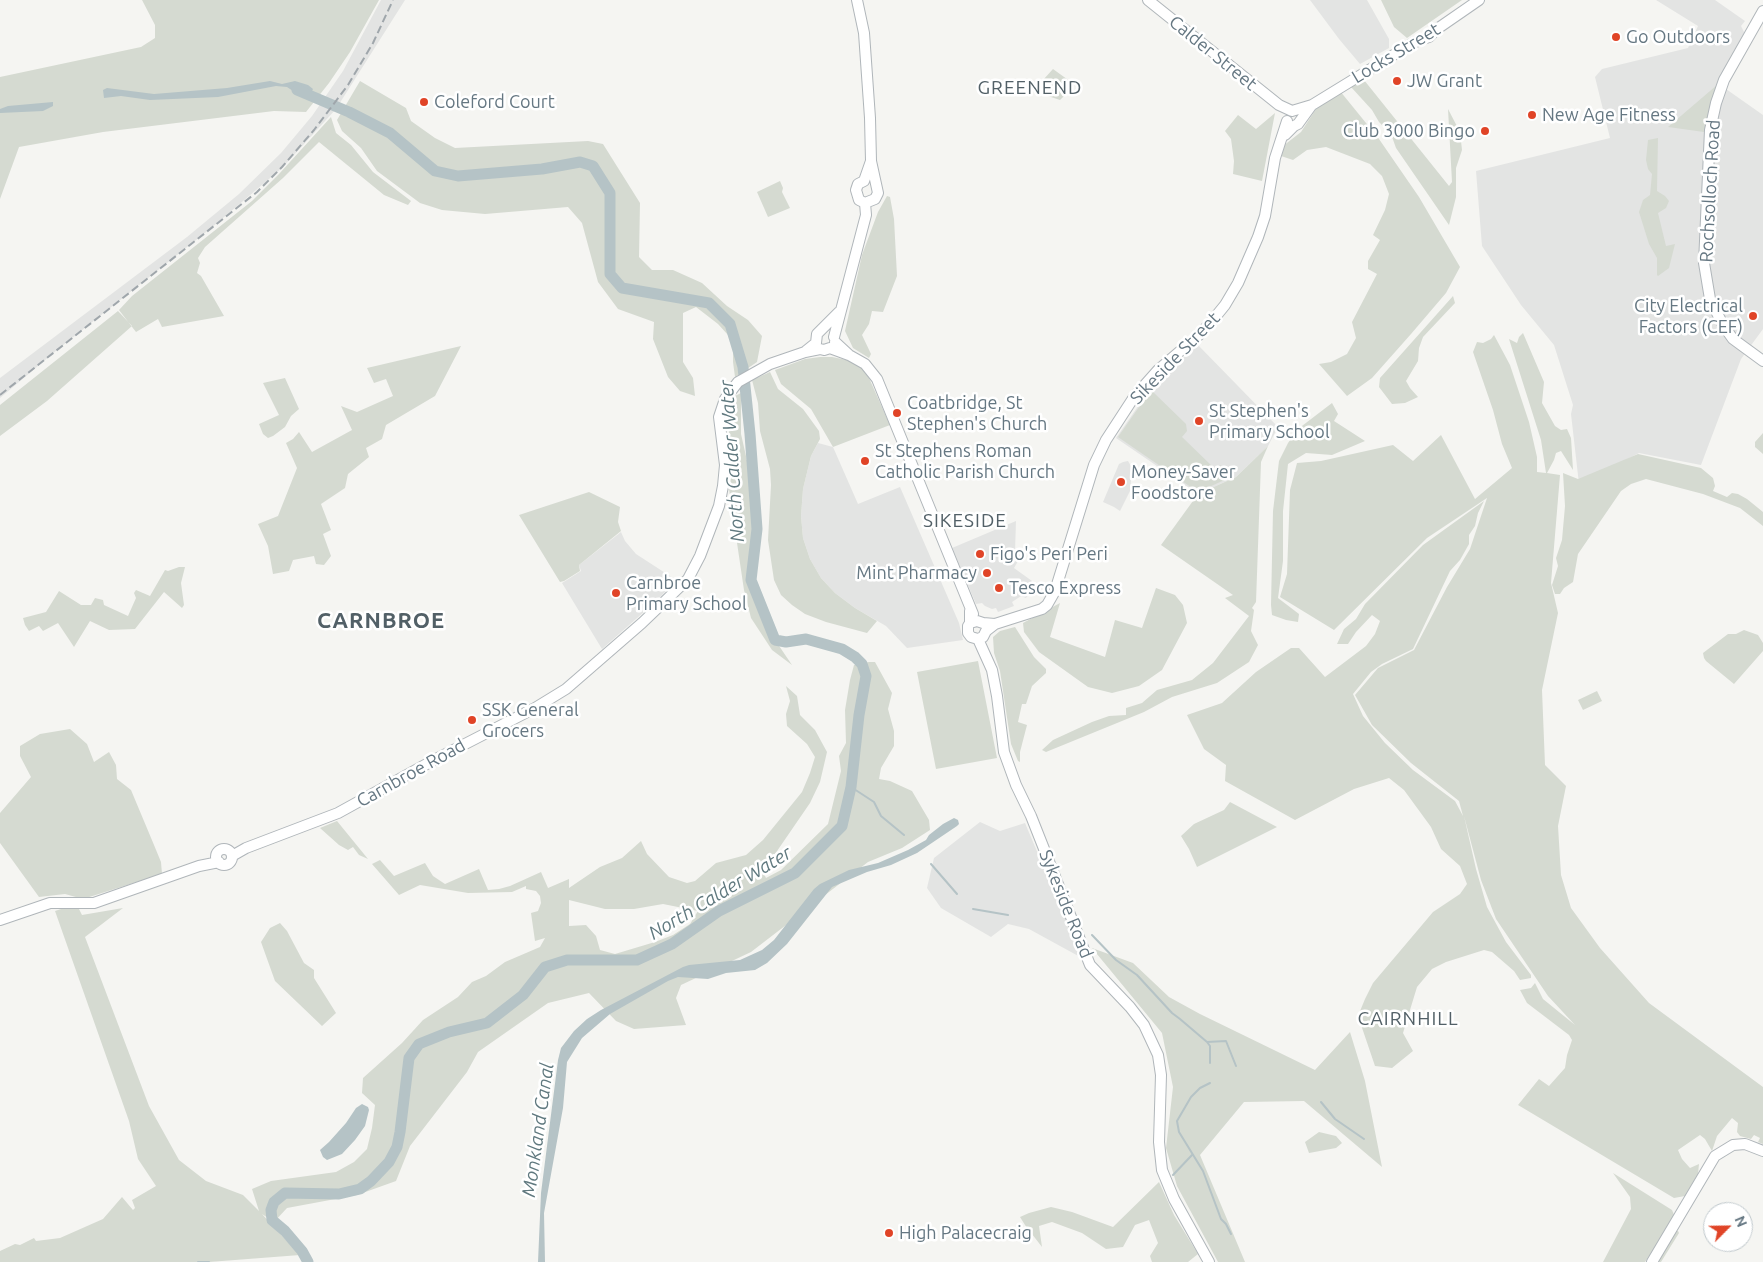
<!DOCTYPE html>
<style>
body{margin:0}
#map{position:relative;width:1763px;height:1262px;overflow:hidden;background:#f5f5f2;font-family:Ubuntu,sans-serif}
canvas{display:block}
.north{position:absolute;left:1703px;top:1202px;width:50px;height:50px;box-sizing:border-box;background:#fff;border:1px solid #c1c9cd;border-radius:50%;rotate:67deg;font-size:14px;font-weight:700;line-height:20px;text-align:center;color:#657782}
.north::after{content:'';display:block;margin:auto;width:18px;height:22px;background:#e04427;clip-path:polygon(50% 0,100% 100%,50% 72%,0 100%)}
</style>
<div id="map">
<canvas width="1763" height="1262"></canvas>
<div class="north">N</div>
</div>
<script>
const ctx = document.querySelector('canvas').getContext('2d');
ctx.lineJoin = 'round';
function paint(path, color) {
  ctx.fillStyle = color;
  ctx.fill(path, 'evenodd');
}
function toPath(rows) {
  const path = new Path2D();
  for (const r of rows) {
    if (r.length === 3) {
      path.moveTo(r[0] + r[2], r[1]);
      path.arc(r[0], r[1], r[2], 0, 2 * Math.PI);
      continue;
    }
    path.moveTo(r[0], r[1]);
    for (let i = 2; i < r.length; i += 2) path.lineTo(r[i], r[i + 1]);
  }
  return path;
}
function strokePath(path, color, width, dash) {
  ctx.strokeStyle = color;
  ctx.lineWidth = width;
  ctx.lineCap = dash ? 'butt' : 'round';
  ctx.setLineDash(dash || []);
  ctx.stroke(path);
}
function write(font, color, halo, rows, align = 'center') {
  ctx.font = font + ' Ubuntu,sans-serif';
  ctx.lineWidth = 5;
  ctx.setLineDash([]);
  ctx.textBaseline = 'middle';
  ctx.strokeStyle = halo;
  ctx.fillStyle = color;
  for (const [text, x, y, turn = 0] of rows) {
    ctx.save();
    ctx.translate(x, y);
    ctx.rotate((+turn || 0) * Math.PI / 180);
    ctx.textAlign = isNaN(turn) ? turn : align;
    if (halo) ctx.strokeText(text, 0, 0);
    ctx.fillText(text, 0, 0);
    ctx.restore();
  }
}
paint(toPath([
 [381,0,405,0,336,109,282,168,210,229,57,350,0,398,0,378,187,237,239,194,281,153,312,116,343,71],
 [1310,0,1367,0,1389,39,1389,48,1360,64,1339,39],
 [1656,0,1715,0,1745,21,1741,26,1745,34,1717,85,1726,89,1763,115,1763,329,1741,359,1701,465,1639,453,1579,484,1571,414,1573,405,1554,345,1521,305,1482,246,1476,171,1610,138,1595,77,1602,69,1688,48,1698,26],
 [1198,345,1278,427,1268,446,1236,477,1198,494,1116,438,1148,392,1165,374],
 [818,443,833,447,858,504,900,487,959,623,963,640,907,648,886,626,855,608,835,593,821,578,810,559,803,538,801,516,803,489,811,456],
 [1123,462,1128,461,1132,468,1130,491,1120,511,1114,507,1103,502,1119,464],
 [1016,521,1015,552,1021,556,1014,568,1032,581,1028,586,1032,589,1026,598,1021,596,1012,602,1014,606,998,612,996,608,992,609,985,606,982,603,976,604,952,548],
 [621,532,625,541,636,554,673,578,674,583,654,603,602,649,562,583,581,571,579,565],
 [980,822,1000,831,1025,823,1082,958,1029,929,1008,924,991,937,941,908,927,888,934,858]
]), '#e3e4e3');
paint(toPath([
 [142,0,379,0,350,52,329,83,306,112,274,111,103,132,19,147,0,199,0,77,141,47,155,38,155,25],
 [1381,0,1462,0,1407,38,1394,27],
 [1053,69,1071,82,1069,91,1060,100,1033,91],
 [1364,80,1449,186,1452,182,1448,109,1460,132,1462,150,1456,168,1456,197,1449,225,1396,148,1391,134,1379,122,1372,110,1351,87],
 [360,81,406,108,411,121,435,138,455,148,588,141,603,144,640,203,639,257,652,270,673,270,702,283,727,306,748,320,762,336,757,362,735,377,733,362,733,347,728,335,718,324,696,307,683,313,683,362,693,378,695,396,680,391,668,377,653,339,654,322,618,309,598,282,582,223,568,207,485,214,442,210,420,203,377,171,361,148,342,131,337,120],
 [1717,85,1704,132,1668,127],
 [1340,91,1379,139,1419,197,1460,267,1446,293,1411,334,1372,378,1347,396,1319,364,1331,362,1347,354,1356,338,1352,322,1377,274,1368,269,1368,261,1380,240,1373,235,1385,210,1389,194,1382,176,1370,164,1326,147,1307,150,1293,160,1281,156,1283,146,1301,132,1316,109],
 [1275,113,1262,181,1233,174,1234,161,1231,139,1225,131,1238,115,1256,129],
 [331,117,336,133,351,145,373,172,411,201,408,205,384,195,319,142,283,178,205,247,198,258,200,263,197,273,201,276,224,316,162,327,158,319,136,332,119,310,132,296,252,201,279,174],
 [1658,138,1657,191,1665,196,1669,201,1666,208,1658,213,1666,246,1675,244,1669,268,1658,276,1657,275,1657,258,1649,244,1639,212,1643,200,1650,195,1652,174,1648,169,1646,160,1648,140],
 [780,181,783,188,782,192,790,208,768,217,757,192],
 [887,196,890,197,894,219,897,276,883,312,872,311,869,324,862,335,871,354,869,358,853,348,845,331,862,255,878,212],
 [1453,296,1455,303,1423,337,1419,348,1418,361,1406,381,1410,388,1418,397,1405,403,1392,404,1379,387,1380,378],
 [118,311,132,326,47,401,0,436,0,405],
 [1523,333,1544,382,1542,403,1555,426,1561,430,1567,429,1571,438,1573,470,1561,451,1556,453,1554,460,1547,473,1560,475,1551,583,1558,613,1542,690,1545,765,1566,786,1558,826,1561,875,1571,908,1600,948,1649,1003,1763,1087,1763,1144,1758,1142,1760,1138,1754,1135,1751,1139,1740,1136,1737,1132,1738,1123,1732,1118,1717,1136,1712,1151,1705,1139,1700,1135,1678,1150,1682,1159,1690,1168,1699,1164,1698,1174,1685,1196,1674,1198,1518,1105,1539,1079,1549,1086,1565,1068,1567,1055,1572,1040,1569,1035,1527,1003,1520,990,1531,988,1535,983,1543,999,1575,1025,1548,996,1496,919,1481,880,1464,816,1476,869,1487,907,1506,942,1531,975,1531,978,1520,980,1514,971,1492,952,1484,950,1446,962,1432,969,1417,987,1403,1033,1413,1051,1392,1068,1375,1066,1358,1016,1365,999,1373,983,1433,912,1460,894,1467,884,1460,866,1441,849,1431,827,1404,790,1389,778,1354,789,1295,820,1225,781,1226,765,1204,749,1187,715,1222,703,1256,672,1291,648,1299,648,1325,677,1366,646,1375,634,1380,621,1372,615,1356,632,1348,644,1337,644,1344,629,1356,619,1365,604,1423,545,1484,501,1478,513,1475,526,1469,535,1469,544,1460,560,1450,571,1413,649,1382,664,1371,672,1353,694,1363,716,1385,743,1413,770,1455,801,1463,816,1459,801,1411,763,1372,725,1355,695,1378,668,1414,650,1447,587,1470,549,1487,498,1427,538,1334,630,1280,597,1287,574,1290,490,1297,463,1321,461,1393,445,1413,461,1441,435,1475,499,1512,468,1502,444,1493,410,1473,352,1477,342,1483,343,1491,339,1494,335,1510,365,1529,422,1537,457,1537,472,1546,473,1541,440,1509,339,1517,343,1519,337],
 [461,346,435,396,386,425,382,439,366,448,369,457,348,474,345,488,321,504,331,530,323,534,331,556,324,565,316,564,314,556,293,560,289,571,273,574,268,546,258,524,278,516,297,468,286,443,293,439,299,432,312,452,352,430,341,406,357,412,393,396,386,379,374,383,367,368],
 [820,357,832,357,847,360,861,367,869,378,890,425,833,447,811,409,781,384,775,370,805,359],
 [770,372,778,389,803,409,819,431,820,439,811,456,803,489,801,516,803,538,810,559,821,578,835,593,855,608,877,621,867,633,826,622,805,614,792,605,781,595,774,580,768,540,771,485,770,469,760,431,758,403,752,380],
 [285,378,299,409,291,416,285,427,273,436,268,438,263,434,259,424,279,415,263,383],
 [1151,390,1186,424,1187,431,1182,437,1214,468,1220,465,1230,474,1229,478,1198,492,1118,437],
 [741,393,741,434,748,465,755,521,749,569,760,608,769,631,792,665,772,650,751,618,744,590,729,489,733,468,727,414,733,397],
 [1332,403,1338,414,1334,421,1365,441,1332,455,1306,453,1288,464,1283,511,1283,561,1278,598,1299,614,1298,622,1286,620,1272,615,1271,605,1273,511,1279,461,1288,443,1298,429],
 [1763,433,1763,454,1755,447,1755,442],
 [1268,446,1261,462,1256,602,1252,608,1254,610,1251,631,1258,645,1249,662,1217,683,1172,697,1144,712,1046,752,1042,750,1053,740,1092,722,1109,716,1126,715,1126,708,1142,703,1157,690,1192,680,1213,663,1249,616,1225,598,1233,595,1161,545,1198,494,1236,477],
 [1638,454,1701,468,1713,478,1715,486,1713,491,1727,497,1732,493,1738,494,1747,499,1763,512,1763,526,1740,508,1703,494,1646,479,1631,484,1621,491,1578,554,1573,582,1564,588,1560,594,1555,594,1552,585,1558,566,1556,558,1562,540,1565,506,1563,473,1578,479],
 [589,492,620,507,618,522,621,531,579,565,580,571,564,581,560,582,519,515],
 [179,567,185,567,181,583,184,605,182,608,164,592,135,629,109,630,90,621,74,647,58,623,43,631,39,626,29,631,25,625,23,618,46,612,59,591,81,605,91,605,95,598,103,600,104,605,128,616,136,598,134,593,136,590,150,596,165,570,168,571],
 [1156,588,1175,595,1183,605,1187,623,1162,670,1139,686,1112,693,1088,687,1039,652,1024,632,1023,623,1060,603,1050,637,1105,657,1115,620,1142,628],
 [1015,627,1034,657,1046,669,1046,673,1032,686,1026,704,1022,704,1018,722,1027,725,1020,752,1020,762,1018,761,1011,744,1000,671,994,653,993,637,1000,631],
 [1744,630,1758,635,1763,643,1763,651,1734,684,1706,661,1704,658,1703,653,1728,634,1736,634],
 [978,661,997,758,936,769,917,672],
 [869,662,875,662,892,693,888,709,894,731,894,746,881,768,879,779,890,781,912,791,929,820,930,830,902,848,868,862,751,952,681,985,676,998,686,1025,634,1029,616,1021,589,993,548,1003,478,1052,467,1072,410,1146,396,1181,357,1195,287,1208,274,1222,262,1214,300,1255,209,1262,0,1262,0,1251,15,1244,20,1245,34,1238,36,1241,60,1238,103,1219,122,1197,133,1210,135,1208,132,1200,156,1186,138,1159,129,1121,55,911,64,908,79,909,82,915,123,908,85,937,149,1106,179,1160,206,1181,243,1195,259,1211,252,1189,271,1181,336,1172,354,1162,367,1149,372,1128,375,1105,362,1093,363,1078,402,1043,423,1020,458,997,472,982,486,976,505,962,540,947,545,938,535,941,531,913,538,911,541,903,540,896,536,891,526,889,526,886,512,892,468,893,420,885,399,895,372,864,380,860,394,876,425,863,433,876,445,884,479,869,488,890,499,889,510,886,541,872,548,888,569,879,569,888,600,867,622,858,641,841,647,854,669,877,687,883,695,881,716,863,746,855,763,840,802,792,810,773,815,757,807,744,787,726,786,714,790,701,786,686,797,696,800,715,815,730,827,752,820,782,810,803,775,854,761,868,766,878,781,870,828,824,841,771,839,756,846,743,845,710,850,680,854,665],
 [569,900,605,909,634,909,663,904,698,911,690,924,673,935,655,942,615,954,600,950,596,936,586,925,569,926],
 [1597,691,1602,701,1583,710,1578,700],
 [70,729,87,744,94,762,109,752,116,765,117,779,131,790,154,845,161,862,162,874,83,899,65,894,39,897,0,843,0,813,31,777,20,756,20,746,40,734],
 [1230,802,1277,827,1197,867,1189,849,1181,836,1194,824,1224,810],
 [337,821,368,859,359,855,353,847,348,850,339,845,320,828],
 [280,923,287,931,304,963,314,970,314,978,336,1013,322,1026,275,981,261,942,270,928],
 [1092,948,1133,963,1169,997,1200,1014,1315,1070,1350,1032,1365,1081,1382,1167,1304,1101,1244,1102,1200,1155,1245,1262,1218,1262,1177,1186,1166,1148,1173,1087,1162,1033],
 [1319,1132,1336,1136,1342,1143,1336,1148,1309,1153,1305,1142],
 [1613,1173,1672,1210,1675,1217,1645,1262,1603,1262,1631,1209,1630,1197],
 [1159,1182,1174,1215,1198,1254,1188,1262,1152,1262,1150,1256,1158,1243,1149,1220,1135,1225,1123,1247,1106,1249,1082,1233,1052,1222,1039,1226,1042,1247,1025,1225,1020,1217,1029,1213,1051,1207,1072,1212,1113,1227],
 [1676,1231,1678,1231,1679,1233,1661,1262,1658,1262]
]), '#d5dad1');
paint(toPath([
 [270,81,282,84,295,81,308,85,313,89,309,97,296,93,287,87,276,86,218,97,150,100,121,96,104,98,103,90,107,88,154,94,227,88],
 [53,102,53,106,43,111,0,113,0,109,8,106],
 [954,818,958,820,959,824,957,826,917,853,891,865,867,872,832,887,787,944,767,963,755,970,726,973,708,979,678,977,668,981,610,1014,582,1038,567,1062,563,1108,544,1213,545,1262,538,1262,541,1193,558,1060,561,1048,574,1031,587,1019,601,1010,683,967,689,965,740,960,762,950,774,940,814,889,820,884,849,870,878,863,908,850,926,840,929,835,943,824],
 [362,1104,368,1107,369,1110,365,1126,355,1140,342,1154,327,1160,323,1157,320,1150,329,1142,346,1123,356,1108]
]), '#b5c3c6');
strokePath(toPath([
 [851,787,874,802,881,816,904,835],
 [931,864,957,894],
 [973,909,1008,915],
 [1092,935,1116,960,1137,975,1172,1013,1180,1019,1207,1042,1226,1041,1236,1066],
 [1207,1042,1210,1046,1210,1063],
 [1210,1083,1200,1088,1191,1097,1177,1121,1179,1132,1203,1171,1221,1219,1226,1224,1231,1234],
 [1321,1102,1335,1119,1364,1139],
 [1173,1175,1192,1155],
 [198,1262,209,1262]
]), '#b5c3c6', 2);
strokePath(toPath([
 [297,90,349,112,390,133,435,171,458,176,542,169,580,162,593,166,610,193,610,274,622,288,709,303,730,324,743,367,750,434,757,529,751,580,775,640,786,642,806,639,842,649,855,657,862,664,866,676,859,715,851,787,842,826,795,873,719,911,672,944,637,960,567,960,545,967,523,995,487,1023,449,1032,419,1044,409,1058,400,1132,397,1147,389,1162,371,1181,360,1189,339,1194,285,1193,274,1202,271,1210,272,1220,285,1231,302,1251,308,1262]
]), '#b5c3c6', 11);
const secondary = toPath([
 [857,0,864,33,870,118,871,161,878,193,875,199,865,203,859,200,856,190,858,184,864,181,871,161],
 [1148,0,1279,105,1292,111,1312,105,1413,43,1429,37,1437,29,1479,0],
 [1763,11,1724,80,1716,103,1710,130,1704,263,1710,299,1723,325,1733,339,1763,361],
 [1285,135,1294,126,1298,124,1311,106],
 [834,337,866,215,865,203],
 [835,342,849,355,865,364,877,379,973,614],
 [806,351,816,343,817,334,839,312],
 [970,611,970,623,968,626,968,633,971,637,978,639,983,637,986,631,995,624,1042,609,1047,605,1055,591,1094,465,1106,440,1134,397,1158,370,1199,335,1212,321,1225,305,1238,283,1258,237,1265,216,1275,158,1287,121],
 [970,623,977,621,983,623,995,624],
 [978,639,992,670,997,696,1004,752,1016,785,1031,816,1090,965,1130,1007,1144,1025,1158,1055,1161,1075,1159,1142,1162,1170,1174,1199,1209,1262],
 [224,857,8],
 [232,856,246,848,338,813,434,760,535,708,566,689,642,623,688,579,700,556,719,506,723,486,725,465,719,417,725,399,738,382,770,364,805,352,820,349,824,350,830,348,849,355],
 [0,920,50,903,94,903,199,866,219,862],
 [1652,1262,1715,1156,1733,1145,1745,1144,1763,1151]
]);
strokePath(secondary, '#b0b6ba', 12);
strokePath(secondary, '#fff', 10);
strokePath(toPath([
 [0,395,257,192,282,167,314,130,348,85,373,43,393,0]
]), '#9fa6ab', 2, [8, 4]);
for (const [x, y, r, color] of [
 [1616,37,5,"#e04427"],
 [1397,81,5,"#e04427"],
 [424,102,5,"#e04427"],
 [1532,115,5,"#e04427"],
 [1485,131,5,"#e04427"],
 [1753,316,5,"#e04427"],
 [897,413,5,"#e04427"],
 [1199,421,5,"#e04427"],
 [865,461,5,"#e04427"],
 [1121,482,5,"#e04427"],
 [980,554,5,"#e04427"],
 [987,573,5,"#e04427"],
 [999,588,5,"#e04427"],
 [616,593,5,"#e04427"],
 [472,720,5,"#e04427"],
 [889,1233,5,"#e04427"]
]) {
  const dot = new Path2D();
  dot.arc(x, y, r, 0, 2 * Math.PI);
  ctx.fillStyle = color;
  ctx.fill(dot);
  strokePath(dot, '#fff', 2);
}
write('18px', '#657782', '#fff', [
 ["Go Outdoors",1626,37],
 ["JW Grant",1407,81],
 ["Coleford Court",434,102],
 ["New Age Fitness",1542,115],
 ["Club 3000 Bingo",1475,131,"right"],
 ["City Electrical",1743,306,"right"],
 ["Factors (CEF)",1743,327,"right"],
 ["Coatbridge, St",907,403],
 ["Stephen's Church",907,424],
 ["St Stephen's",1209,411],
 ["Primary School",1209,432],
 ["St Stephens Roman",875,451],
 ["Catholic Parish Church",875,472],
 ["Money-Saver",1131,472],
 ["Foodstore",1131,493],
 ["Figo's Peri Peri",990,554],
 ["Mint Pharmacy",977,573,"right"],
 ["Carnbroe",626,583],
 ["Primary School",626,604],
 ["Tesco Express",1009,588],
 ["SSK General",482,710],
 ["Grocers",482,731],
 ["High Palacecraig",899,1233]
], 'left');
write('18px', '#657782', '#fff', [
 ["Calder Street",1213,53,39],
 ["Locks Street",1396,53,-31],
 ["Rochsolloch Road",1710,191,-87],
 ["Sikeside Street",1175,358,-46],
 ["Carnbroe Road",411,773,-29],
 ["Sykeside Road",1066,904,68]
]);
ctx.letterSpacing = '1px';
write('19px', '#526067', '#fff', [
 ["GREENEND",1030,88],
 ["SIKESIDE",965,521],
 ["CAIRNHILL",1408,1019]
]);
ctx.letterSpacing = '0px';
write('italic 19px', '#60797f', '#fff', [
 ["North Calder Water",732,461,-94],
 ["North Calder Water",720,893,-31],
 ["Monkland Canal",538,1130,-82]
]);
ctx.letterSpacing = '1px';
write('bold 22px', '#526067', '#fff', [
 ["CARNBROE",381,621]
]);
ctx.letterSpacing = '0px';
</script>
